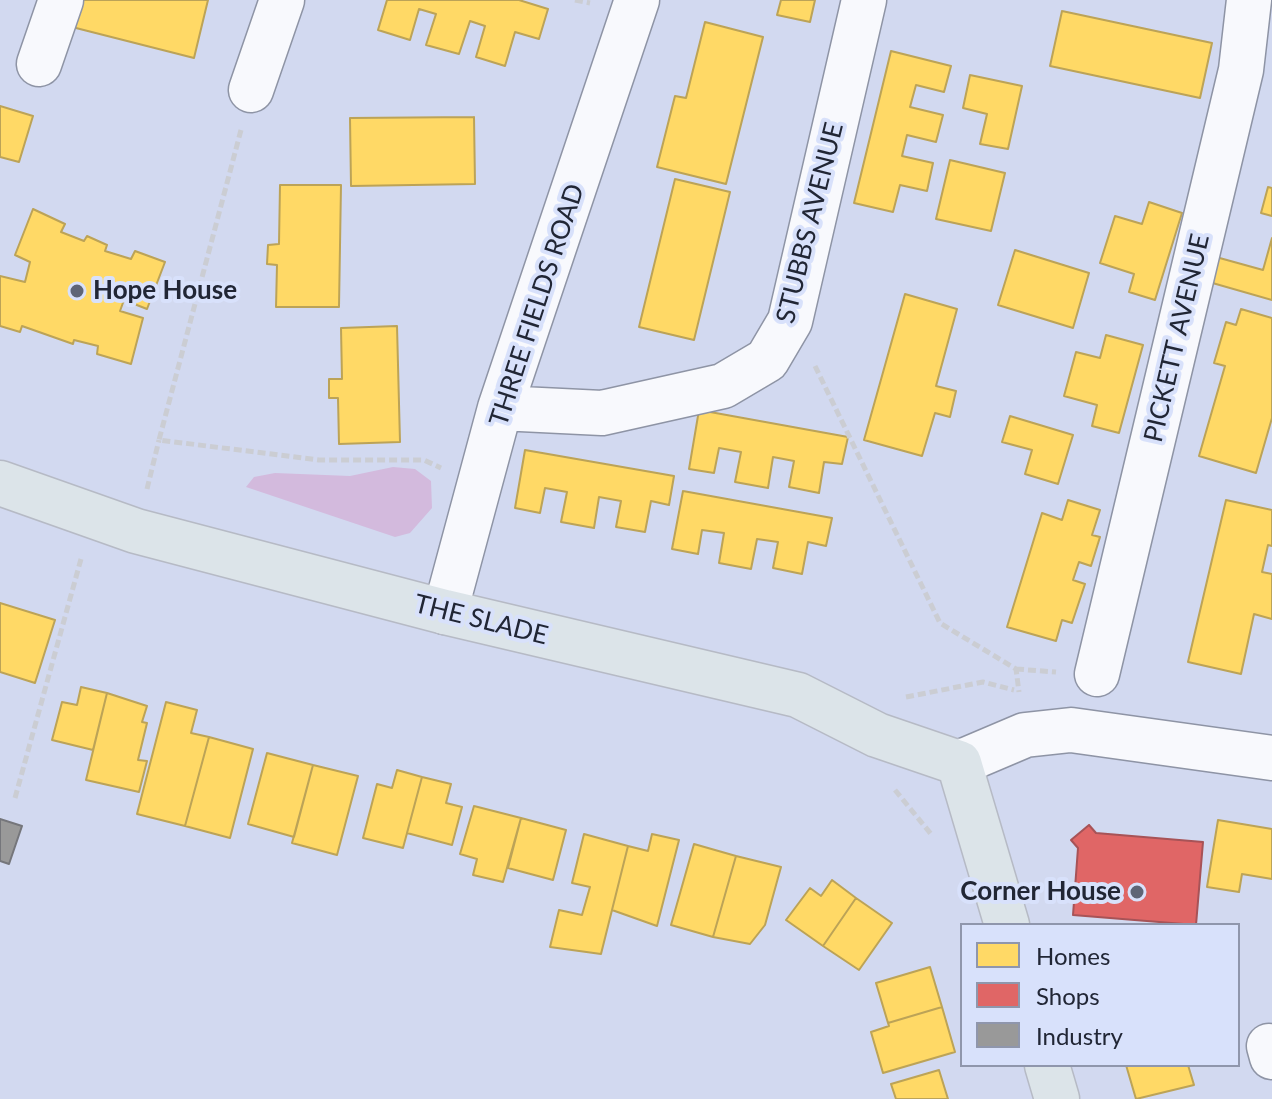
<!DOCTYPE html>
<style>
body{margin:0}
#map{position:relative;width:1272px;height:1099px;overflow:hidden;background:#d2d9f0;font-family:Lato,sans-serif}
canvas{display:block}
.legend{position:absolute;left:960px;top:923px;width:280px;height:144px;box-sizing:border-box;background:#d8e1fb;border:2px solid #8f96ac;margin:0;padding:10px 14px;list-style:none;font-size:24px;color:#212635}
.legend li{display:flex;align-items:center;gap:16px;height:40px}
.legend b{width:40px;border:2px solid #8f96ac}
</style>
<div id="map">
<canvas width="1272" height="1099"></canvas>
<ul class="legend">
<li><b style="height:22px;background:#ffd966"></b>Homes</li>
<li><b style="height:22px;background:#e06666"></b>Shops</li>
<li><b style="height:22px;background:#999"></b>Industry</li>
</ul>
</div>
<script>
const ctx = document.querySelector('canvas').getContext('2d');
ctx.lineJoin = 'round';
function paint(path, color) {
  ctx.fillStyle = color;
  ctx.fill(path, 'evenodd');
}
function toPath(rows) {
  const path = new Path2D();
  for (const r of rows) {
    path.moveTo(r[0], r[1]);
    for (let i = 2; i < r.length; i += 2) path.lineTo(r[i], r[i + 1]);
  }
  return path;
}
function strokePath(path, color, width, dash) {
  ctx.strokeStyle = color;
  ctx.lineWidth = width;
  ctx.lineCap = dash ? 'butt' : 'round';
  ctx.setLineDash(dash || []);
  ctx.stroke(path);
}
function write(font, color, halo, rows, align = 'center') {
  ctx.font = font + ' Lato,sans-serif';
  ctx.lineWidth = 8;
  ctx.setLineDash([]);
  ctx.textBaseline = 'middle';
  ctx.strokeStyle = halo;
  ctx.fillStyle = color;
  for (const [text, x, y, turn = 0] of rows) {
    ctx.save();
    ctx.translate(x, y);
    ctx.rotate((+turn || 0) * Math.PI / 180);
    ctx.textAlign = isNaN(turn) ? turn : align;
    if (halo) ctx.strokeText(text, 0, 0);
    ctx.fillText(text, 0, 0);
    ctx.restore();
  }
}
paint(toPath([
 [393,467,415,469,431,481,432,508,410,533,395,537,246,487,254,477,275,473,350,476]
]), '#d3badd');
const homes = toPath([
 [79,0,208,0,194,58,72,27,79,0],
 [387,0,519,0,548,9,539,39,515,32,505,66,476,57,485,26,470,21,459,54,426,45,436,14,419,9,410,40,378,30,387,0],
 [781,0,815,0,810,22,777,15,781,0],
 [1062,11,1212,43,1200,98,1050,66,1062,11],
 [705,22,763,37,726,184,657,167,675,96,686,98,705,22],
 [891,51,951,66,944,92,916,85,910,107,943,115,936,142,907,135,902,156,933,163,927,191,900,185,893,212,854,203,891,51],
 [970,75,1022,86,1008,149,980,144,987,114,963,108,970,75],
 [0,106,33,116,19,162,0,157,0,106],
 [474,117,475,184,351,186,350,118,474,117],
 [950,160,1005,173,991,231,936,219,950,160],
 [675,179,730,192,694,340,639,327,675,179],
 [280,185,341,185,339,307,276,307,277,265,267,264,268,245,279,244,280,185],
 [1268,187,1272,188,1272,216,1261,213,1268,187],
 [1149,202,1182,213,1155,300,1129,292,1134,274,1100,263,1115,216,1142,224,1149,202],
 [33,209,65,224,61,232,84,241,87,236,107,245,105,251,131,259,135,251,165,262,147,309,124,300,120,311,143,318,131,364,97,354,98,346,74,340,73,344,22,326,20,332,0,326,0,276,25,282,30,262,15,255,33,209],
 [1272,238,1272,300,1209,282,1216,257,1263,270,1272,238],
 [1015,250,1089,273,1073,328,998,305,1015,250],
 [905,294,957,309,936,386,956,391,950,417,935,413,922,456,864,440,905,294],
 [1241,309,1272,318,1272,418,1256,473,1199,456,1225,366,1214,363,1226,322,1236,325,1241,309],
 [397,326,400,442,339,444,338,398,329,398,329,379,342,379,341,328,397,326],
 [1106,335,1143,345,1119,433,1092,426,1097,405,1064,396,1076,352,1100,358,1106,335],
 [699,410,848,437,842,464,824,462,819,493,789,487,794,461,773,457,768,488,735,482,741,452,719,448,714,473,689,469,699,410],
 [1010,416,1073,435,1058,484,1025,474,1032,450,1002,442,1010,416],
 [525,450,674,476,669,505,651,501,645,532,616,527,621,501,599,497,594,528,561,522,567,492,545,488,540,513,515,508,525,450],
 [683,491,832,518,826,546,808,542,802,574,773,568,778,542,757,539,751,569,719,563,724,533,702,530,698,554,672,549,683,491],
 [1068,500,1100,510,1092,535,1100,537,1091,566,1079,562,1073,580,1085,584,1072,623,1062,620,1056,641,1007,627,1042,513,1062,520,1068,500],
 [1226,500,1272,510,1272,546,1268,545,1262,572,1272,574,1272,619,1254,614,1241,674,1188,662,1226,500],
 [0,603,55,620,35,683,0,672,0,603],
 [81,687,107,693,93,750,52,740,62,702,77,705,81,687],
 [107,693,147,706,142,722,147,723,138,760,147,761,139,792,86,780,107,693],
 [166,702,197,710,191,733,209,737,185,826,137,814,166,702],
 [209,737,253,749,230,838,185,826,209,737],
 [267,753,313,765,294,837,248,824,267,753],
 [313,765,358,776,337,855,292,843,313,765],
 [397,770,422,777,403,848,363,838,377,784,392,788,397,770],
 [422,777,451,784,446,803,462,807,452,845,407,833,422,777],
 [474,806,521,818,503,882,473,875,477,859,460,854,474,806],
 [521,818,566,830,553,880,508,868,521,818],
 [1218,820,1272,829,1272,879,1242,874,1239,892,1207,887,1218,820],
 [584,834,628,846,601,954,550,947,559,910,582,915,590,887,572,883,584,834],
 [652,834,679,840,657,926,612,910,628,846,648,851,652,834],
 [694,844,736,856,713,937,671,925,694,844],
 [736,856,781,867,765,925,750,944,713,937,736,856],
 [832,880,856,898,823,946,786,920,810,888,821,896,832,880],
 [856,898,892,923,859,970,823,946,856,898],
 [930,967,942,1007,888,1023,876,983,930,967],
 [942,1007,955,1052,883,1073,871,1032,889,1026,888,1023,942,1007],
 [1126,1065,1188,1065,1194,1085,1136,1099,1126,1065],
 [939,1070,948,1099,896,1099,891,1084,939,1070]
]);
paint(homes, '#ffd966');
strokePath(homes, '#bca357', 2);
const shops = toPath([
 [1089,825,1096,833,1203,842,1196,925,1073,915,1078,848,1071,840,1089,825]
]);
paint(shops, '#e06666');
strokePath(shops, '#a75357', 2);
const industry = toPath([
 [0,819,22,826,9,864,0,861,0,819]
]);
paint(industry, '#999');
strokePath(industry, '#75767b', 2);
const minor = toPath([
 [39,64,61,0],
 [251,90,282,0],
 [500,408,602,413,723,386,767,360,790,321,864,0],
 [445,612,500,408,637,0],
 [1097,674,1241,70,1249,0],
 [959,763,1025,735,1071,730,1272,758],
 [1269,1046,1272,1057]
]);
const major = toPath([
 [0,483,136,531,445,612,798,695,877,735,959,763,1007,925],
 [1047,1065,1057,1099]
]);
strokePath(minor, '#8e94a5', 47);
strokePath(major, '#b6bac5', 47);
strokePath(toPath([
 [575,0,590,3],
 [241,130,159,440,319,460,424,460,441,468],
 [815,366,940,623,1016,669,1019,692],
 [147,489,159,440],
 [1016,669,1056,672],
 [906,697,983,682,1014,690],
 [895,790,931,834],
 [15,798,81,559]
]), '#cbcdd3', 5, [8, 4]);
strokePath(minor, '#f8f9fd', 44);
strokePath(major, '#dce4e9', 44);
for (const [x, y, r, color] of [
 [77,291,8,"#5f6576"],
 [1137,892,8,"#5f6576"]
]) {
  const dot = new Path2D();
  dot.arc(x, y, r, 0, 2 * Math.PI);
  ctx.fillStyle = color;
  ctx.fill(dot);
  strokePath(dot, '#d8e1fb', 3);
}
write('26px', '#212635', '#d8e1fb', [
 ["STUBBS AVENUE",810,223,-76],
 ["THREE FIELDS ROAD",537,305,-72],
 ["PICKETT AVENUE",1177,338,-77],
 ["THE SLADE",481,620,14]
]);
write('bold 26px', '#212635', '#d8e1fb', [
 ["Hope House",93,291],
 ["Corner House",1121,892,"right"]
], 'left');
</script>
